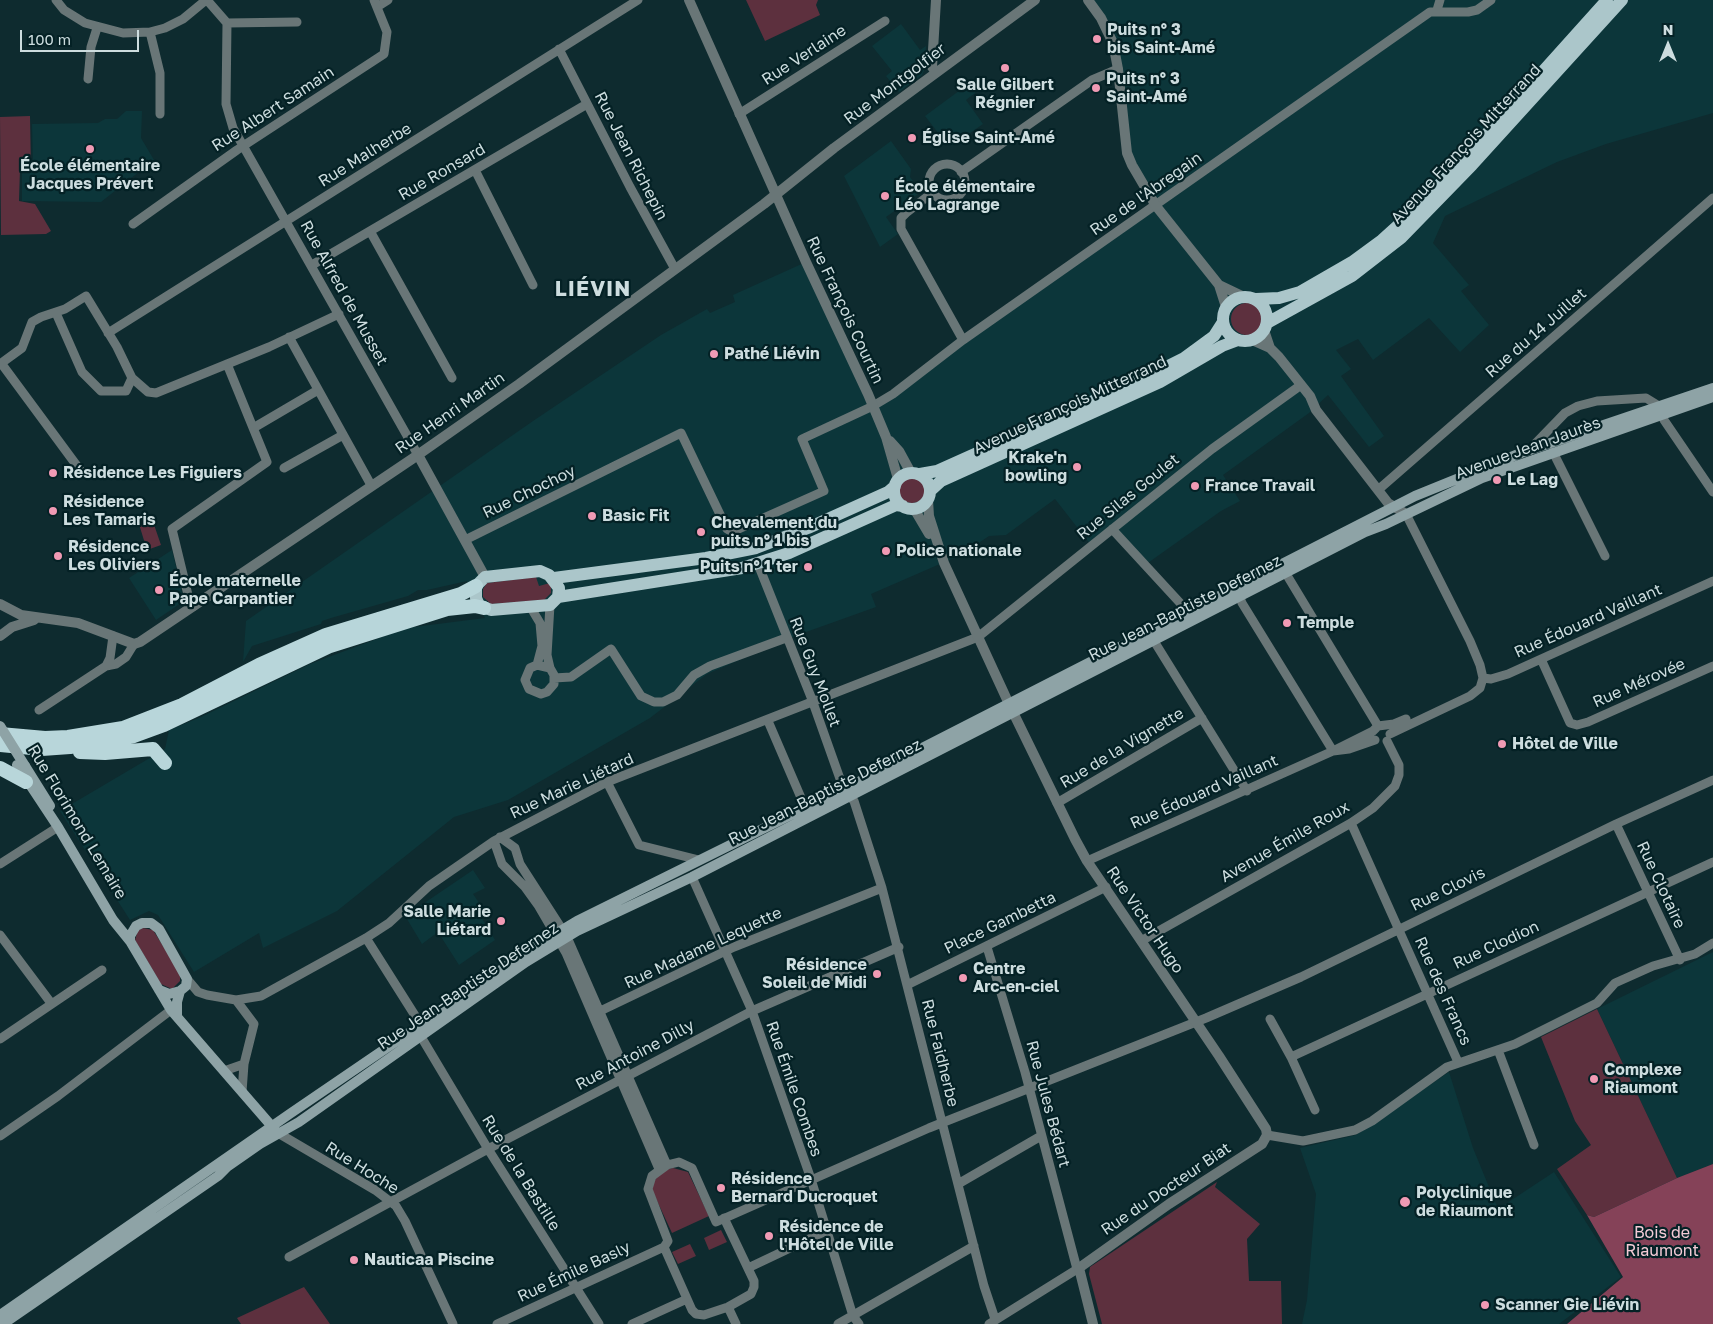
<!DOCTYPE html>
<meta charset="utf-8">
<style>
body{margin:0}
#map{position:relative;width:1713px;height:1324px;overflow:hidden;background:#0e2b2f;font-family:"Golos Text",sans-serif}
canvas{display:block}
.north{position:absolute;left:1643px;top:20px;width:50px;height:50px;-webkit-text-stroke:4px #042125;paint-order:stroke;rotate:0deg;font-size:14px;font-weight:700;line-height:20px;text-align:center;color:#cddddf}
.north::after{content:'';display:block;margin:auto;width:18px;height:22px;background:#cddddf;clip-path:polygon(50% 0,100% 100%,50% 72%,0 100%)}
.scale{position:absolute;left:20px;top:30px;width:119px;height:22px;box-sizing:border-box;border:2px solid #cddddf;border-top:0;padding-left:6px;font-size:15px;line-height:18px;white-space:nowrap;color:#cddddf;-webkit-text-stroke:4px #042125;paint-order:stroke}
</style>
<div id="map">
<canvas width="1713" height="1324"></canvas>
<div class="north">N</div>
<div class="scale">100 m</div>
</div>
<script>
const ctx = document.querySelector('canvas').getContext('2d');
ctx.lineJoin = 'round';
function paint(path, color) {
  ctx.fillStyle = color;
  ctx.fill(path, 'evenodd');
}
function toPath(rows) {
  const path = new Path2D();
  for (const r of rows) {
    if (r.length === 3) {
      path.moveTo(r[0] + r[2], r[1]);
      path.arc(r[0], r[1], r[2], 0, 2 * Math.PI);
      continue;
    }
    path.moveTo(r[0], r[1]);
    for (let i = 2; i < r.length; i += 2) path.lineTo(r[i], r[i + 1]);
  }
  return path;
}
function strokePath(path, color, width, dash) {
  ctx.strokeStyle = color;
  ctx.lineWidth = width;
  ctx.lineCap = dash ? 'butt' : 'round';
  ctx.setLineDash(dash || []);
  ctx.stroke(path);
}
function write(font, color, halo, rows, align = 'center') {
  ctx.font = font + ' "Golos Text",sans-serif';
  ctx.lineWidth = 4.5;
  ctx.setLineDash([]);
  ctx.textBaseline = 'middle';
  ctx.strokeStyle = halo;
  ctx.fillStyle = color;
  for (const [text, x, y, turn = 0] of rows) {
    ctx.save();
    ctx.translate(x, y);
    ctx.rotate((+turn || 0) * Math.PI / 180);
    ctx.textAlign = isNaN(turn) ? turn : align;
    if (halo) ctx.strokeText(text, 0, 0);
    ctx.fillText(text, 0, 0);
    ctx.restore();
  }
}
paint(toPath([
 [1088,0,1713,0,1713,113,1606,144,1557,162,1445,216,1433,243,1469,285,1461,291,1489,325,1460,352,1429,318,1373,360,1358,339,1336,350,1351,369,1341,376,1384,436,1369,447,1328,395,1309,413,1223,475,1240,501,1221,511,1145,565,1112,529,1091,545,1055,499,1006,535,989,536,980,542,979,547,871,594,876,607,795,636,707,674,650,718,508,800,454,817,337,911,263,948,259,933,194,972,158,915,149,911,130,920,60,811,165,749,169,730,201,717,310,664,406,628,485,618,467,581,427,590,418,590,408,596,331,618,322,621,321,624,252,646,243,662,246,621,533,421,661,335,707,309,710,313,735,302,733,295,806,262,873,405,1155,206,1132,165,1116,56],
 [901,24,920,50,926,46,925,68,922,75,899,92,886,76,892,71,872,46],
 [971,82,973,86,976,84,980,89,966,100,983,124,953,145,946,143,925,116],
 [126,111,142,111,141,138,154,160,101,202,22,201,22,172,33,171,32,124,98,123,105,119,117,119],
 [891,141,911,169,910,177,921,192,886,217,898,234,880,247,844,176],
 [172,550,184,601,156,620,129,578],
 [473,870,485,888,473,894,486,913,481,917,495,940,459,965,438,932,422,944,407,919,414,910],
 [1713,952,1713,1164,1677,1178,1597,1009],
 [1449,1072,1473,1148,1498,1209,1554,1172,1621,1277,1559,1324,1302,1324,1307,1300,1316,1194,1300,1148,1356,1135]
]), '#0c363a');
paint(toPath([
 [746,0,818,0,816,5,820,15,765,41],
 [30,116,31,169,20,169,19,201,35,204,51,231,46,234,1,235,0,117],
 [1247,319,16],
 [912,490,13],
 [151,516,161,545,147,550,138,521],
 [536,577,539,586,550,583,551,585,551,593,544,600,491,604,483,597,483,589,487,583],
 [143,928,153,930,180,973,180,981,172,989,161,984,135,940,138,930],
 [1597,1009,1677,1178,1594,1217,1587,1215,1557,1169,1591,1145,1575,1121,1541,1037],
 [673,1168,688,1172,709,1216,672,1233,651,1188,657,1176,665,1170],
 [1217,1182,1215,1187,1260,1224,1247,1239,1249,1281,1281,1281,1282,1324,1102,1324,1089,1274,1090,1267],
 [721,1230,727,1242,709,1250,704,1238],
 [690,1244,696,1256,678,1264,672,1252],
 [304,1287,330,1324,241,1324,237,1318]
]), '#5d303e');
paint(toPath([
 [1713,1164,1713,1324,1567,1324,1623,1277,1587,1215,1594,1217,1677,1178]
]), '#854258');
strokePath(toPath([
 [56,0,64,10,85,23,123,33,150,32,165,28,183,19,206,0],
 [207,0,227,23,226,104,233,128,418,455],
 [377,7,388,0],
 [1437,10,1440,0],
 [227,23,297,22],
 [150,32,160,73,160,114],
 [559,49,630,187,675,269],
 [88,79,91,47,97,28],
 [739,114,885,21],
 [947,182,18],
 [475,170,533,285],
 [961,172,1092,80,1118,69],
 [932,193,906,213,901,218,901,229,963,340],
 [133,224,237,150,384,54,387,32,374,0],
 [370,231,452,378],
 [312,265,587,104],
 [56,313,82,372,101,391,126,391,132,378],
 [108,333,638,0],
 [289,337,371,485],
 [1,363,83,474],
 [0,364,22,348,32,322,41,317,65,309,86,296,117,347,132,378,148,392,156,393,269,347,339,314],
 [255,427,318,390],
 [1536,448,1535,444,1565,413,1578,406,1597,401,1646,398,1659,406,1664,420,1713,492],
 [1553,452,1605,556],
 [284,468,343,435],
 [1378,490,1713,198],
 [1112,529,1193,617],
 [465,540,681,433,727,529,732,532,824,491,802,439,873,406,893,394,963,340,1430,12,1468,12,1477,10,1491,0],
 [758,564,811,697,844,790,854,801,882,888,984,1286,995,1319],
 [1285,572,1378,726],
 [194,606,189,599,172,529,267,462,227,364],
 [531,608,540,623,542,646,537,665],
 [1154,641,1247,791],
 [1541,659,1570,723,1577,725,1588,722,1713,666],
 [106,666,110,658,113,636],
 [550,668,537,665,530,668,525,680,529,689,541,694,547,692,554,684,554,675,550,668,547,655,550,605],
 [554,678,571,677,611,649,641,696,654,702,663,702,677,695,694,675,710,666,786,638],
 [1483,678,1491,679,1508,674,1713,581],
 [39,710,106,666,116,664,126,657,134,644],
 [768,721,805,807],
 [1390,734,1470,696,1480,688,1483,678,1480,665,1470,641,1406,514],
 [1375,740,1349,749,1333,751,1373,731,1378,726,1394,724,1406,719],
 [607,782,639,845,699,860],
 [1057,803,1202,718],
 [1351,823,1458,1062],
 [1616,824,1680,960],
 [500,837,515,848,520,864,567,937,667,1165],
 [494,841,502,864,525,887,538,905,566,953,659,1169],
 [1087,861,1333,751,1242,603,1239,595],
 [0,864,58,827],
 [692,877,752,1011,811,1179,853,1316,859,1324],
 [0,935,51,1003],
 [366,938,421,1025],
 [1141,941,1351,823,1373,808,1395,786,1399,775,1399,765,1387,741],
 [987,947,1025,1072,1077,1269],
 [187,979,198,992,207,995,236,1000,261,996,366,938,389,923,429,886,494,841,607,782,978,637,1212,449,1301,385],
 [907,985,1106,887],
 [236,1000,254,1024,244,1064,242,1092],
 [594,1014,734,947,882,888],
 [1270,1019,1291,1057,1315,1110],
 [420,1035,488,1149,599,1324],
 [0,1039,102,970],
 [1498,1050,1534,1145],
 [1291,1057,1713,862],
 [224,1071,244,1064],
 [278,1133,375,1190,396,1206,405,1221,453,1324],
 [1267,1135,1303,1141,1355,1130,1372,1121,1447,1067,1515,1044,1597,1003,1615,983,1653,966,1695,954,1713,943],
 [0,1136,58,1096,171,1010],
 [958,1184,1041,1136],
 [664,1247,692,1310,696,1314,704,1315,728,1307,751,1294,754,1287,754,1281,724,1218],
 [289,1257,488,1149,752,1011,899,947],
 [748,1268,826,1231],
 [728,1307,736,1324],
 [497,1324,664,1247,668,1241,648,1189,652,1176,667,1165,679,1162,692,1168,716,1222,929,1128,1206,1018,1301,977,1616,824,1713,780],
 [632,1324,687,1299],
 [838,1324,974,1246],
 [989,1324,1079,1268]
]), '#697677', 9);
strokePath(toPath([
 [689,0,806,262,868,394,886,437,898,479],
 [936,0,932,67,936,72],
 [1088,0,1101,18,1113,43,1118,69,1127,153,1132,165,1156,206,1219,285,1226,307],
 [1219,285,1242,296],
 [1264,330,1270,348],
 [1252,340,1270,348,1279,357,1310,396,1316,410,1388,503,1406,514],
 [890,441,899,451,911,473],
 [418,455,485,577],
 [928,500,929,516,944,563,1009,704,1075,839,1087,861,1219,1056,1266,1129,1267,1135,1262,1144,1169,1204,1079,1268,1093,1324],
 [911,509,916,512,929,534],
 [0,604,21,615,78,623,134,644,140,642,412,459,519,384,764,204,834,148,1035,0],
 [0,636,12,627,34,620]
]), '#697677', 10);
strokePath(toPath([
 [17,765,58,827,113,920,130,941],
 [25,766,50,806],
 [159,990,169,994,180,991,186,986,187,979,159,929,151,923,142,923,136,926,130,936,130,941,171,1010,275,1130],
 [177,1016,177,1002,180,991],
 [0,1315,291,1113,542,942,577,921,815,803,844,790,889,765,1415,496,1521,453,1713,388],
 [3,1324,218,1176,227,1167,260,1144,299,1122,526,962,577,931,692,877,1365,532,1386,524,1482,478,1713,397]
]), '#8ea3a6', 10);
strokePath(toPath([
 [1245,319,22],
 [1256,299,1279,298,1300,292,1352,262,1382,240,1413,212,1466,157,1607,0],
 [1267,323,1352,276,1401,238,1472,165,1622,0],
 [912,491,18],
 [920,474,937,471,1140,380,1184,358,1214,336,1223,322],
 [930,491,941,481,1160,382,1222,346,1238,340],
 [540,571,549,575,559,588,558,597,550,605,491,610,479,605,476,598,476,586,485,577,540,571],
 [554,578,706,558,756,548,808,528,888,492,895,486],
 [558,597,742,568,789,553,896,505,903,506]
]), '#abc6ca', 12);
strokePath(toPath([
 [0,734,45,738,68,737,123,728,182,705,259,665,326,635,461,594,476,586],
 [0,745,42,749,70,747,134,736,164,725,330,646,447,609,475,606,484,608],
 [80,752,105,753,153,749,165,763],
 [0,768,26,782]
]), '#b8d6da', 14);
strokePath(toPath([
 [0,726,25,766]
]), '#8ea3a6', 10);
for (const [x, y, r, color] of [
 [1097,39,5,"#f09ab4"],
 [1005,68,5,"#f09ab4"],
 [1096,88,5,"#f09ab4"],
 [912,138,5,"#f09ab4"],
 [90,149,5,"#f09ab4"],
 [885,196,5,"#f09ab4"],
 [714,354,5,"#f09ab4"],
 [1077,467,5,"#f09ab4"],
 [53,473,5,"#f09ab4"],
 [1497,480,5,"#f09ab4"],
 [1195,486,5,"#f09ab4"],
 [53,511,5,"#f09ab4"],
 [592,516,5,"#f09ab4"],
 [701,532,5,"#f09ab4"],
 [886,551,5,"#f09ab4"],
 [58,556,5,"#f09ab4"],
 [808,567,5,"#f09ab4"],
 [159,590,5,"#f09ab4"],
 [1287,623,5,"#f09ab4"],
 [1502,744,5,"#f09ab4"],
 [501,921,5,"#f09ab4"],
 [877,974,5,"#f09ab4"],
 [963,978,5,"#f09ab4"],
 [1594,1079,5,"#f09ab4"],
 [721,1188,5,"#f09ab4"],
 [1405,1202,6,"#f09ab4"],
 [769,1236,5,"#f09ab4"],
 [354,1260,5,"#f09ab4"],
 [1485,1305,5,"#f09ab4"]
]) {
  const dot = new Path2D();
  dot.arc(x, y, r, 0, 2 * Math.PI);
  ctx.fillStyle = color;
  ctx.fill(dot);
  strokePath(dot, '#042125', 2);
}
write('bold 16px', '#cddddf', '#042125', [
 ["Puits n° 3",1107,30],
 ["bis Saint-Amé",1107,48],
 ["Puits n° 3",1106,79],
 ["Saint-Amé",1106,97],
 ["Salle Gilbert",1005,85,"center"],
 ["Régnier",1005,103,"center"],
 ["Église Saint-Amé",922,138],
 ["École élémentaire",90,166,"center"],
 ["Jacques Prévert",90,184,"center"],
 ["École élémentaire",895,187],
 ["Léo Lagrange",895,205],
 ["Pathé Liévin",724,354],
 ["Krake'n",1067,458,"right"],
 ["bowling",1067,476,"right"],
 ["Résidence Les Figuiers",63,473],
 ["Le Lag",1507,480],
 ["France Travail",1205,486],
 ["Résidence",63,502],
 ["Les Tamaris",63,520],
 ["Basic Fit",602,516],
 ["Chevalement du",711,523],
 ["puits n° 1 bis",711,541],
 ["Résidence",68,547],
 ["Les Oliviers",68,565],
 ["Police nationale",896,551],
 ["Puits n° 1 ter",798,567,"right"],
 ["École maternelle",169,581],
 ["Pape Carpantier",169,599],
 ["Temple",1297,623],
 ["Hôtel de Ville",1512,744],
 ["Salle Marie",491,912,"right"],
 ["Liétard",491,930,"right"],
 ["Résidence",867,965,"right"],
 ["Soleil de Midi",867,983,"right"],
 ["Centre",973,969],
 ["Arc-en-ciel",973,987],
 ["Complexe",1604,1070],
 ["Riaumont",1604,1088],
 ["Résidence",731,1179],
 ["Bernard Ducroquet",731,1197],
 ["Polyclinique",1416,1193],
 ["de Riaumont",1416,1211],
 ["Résidence de",779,1227],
 ["l'Hôtel de Ville",779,1245],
 ["Nauticaa Piscine",364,1260],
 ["Scanner Gie Liévin",1495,1305]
], 'left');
write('16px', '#cddddf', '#042125', [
 ["Rue Verlaine",804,55,-33],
 ["Rue Montgolfier",895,84,-37],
 ["Rue Albert Samain",273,109,-33],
 ["Avenue François Mitterrand",1466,144,-47],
 ["Rue Malherbe",365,155,-32],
 ["Rue Jean Richepin",631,156,63],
 ["Rue Ronsard",442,172,-30],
 ["Rue de l'Abregain",1146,194,-35],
 ["Rue Alfred de Musset",344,293,61],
 ["Rue François Courtin",845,310,65],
 ["Rue du 14 Juillet",1536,333,-41],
 ["Avenue François Mitterrand",1070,405,-25],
 ["Rue Henri Martin",450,413,-35],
 ["Avenue Jean Jaurès",1528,448,-20],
 ["Rue Chochoy",529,492,-26],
 ["Rue Silas Goulet",1128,497,-39],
 ["Rue Jean-Baptiste Defernez",1185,608,-27],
 ["Rue Édouard Vaillant",1588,621,-24],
 ["Rue Guy Mollet",815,672,69],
 ["Rue Mérovée",1639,683,-24],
 ["Rue de la Vignette",1122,748,-31],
 ["Rue Marie Liétard",572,786,-25],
 ["Rue Jean-Baptiste Defernez",825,792,-27],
 ["Rue Édouard Vaillant",1204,792,-24],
 ["Rue Florimond Lemaire",77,822,59],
 ["Avenue Émile Roux",1285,842,-30],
 ["Rue Clotaire",1661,885,65],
 ["Rue Clovis",1448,889,-26],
 ["Rue Victor Hugo",1145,920,56],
 ["Place Gambetta",1000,923,-26],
 ["Rue Clodion",1496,945,-25],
 ["Rue Madame Lequette",703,948,-25],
 ["Rue Jean-Baptiste Defernez",468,986,-34],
 ["Rue des Francs",1443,991,66],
 ["Rue Faidherbe",940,1053,76],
 ["Rue Antoine Dilly",635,1055,-28],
 ["Rue Émile Combes",794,1089,71],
 ["Rue Jules Bédart",1048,1104,75],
 ["Rue Hoche",362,1168,32],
 ["Rue de la Bastille",521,1173,58],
 ["Rue du Docteur Biat",1166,1189,-34],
 ["Rue Émile Basly",574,1272,-25]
]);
write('16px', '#f5cbd6', '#042125', [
 ["Bois de",1662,1233],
 ["Riaumont",1662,1251]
]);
ctx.letterSpacing = '1px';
write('bold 21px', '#cddddf', '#042125', [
 ["LIÉVIN",593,289]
]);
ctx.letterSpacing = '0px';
</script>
